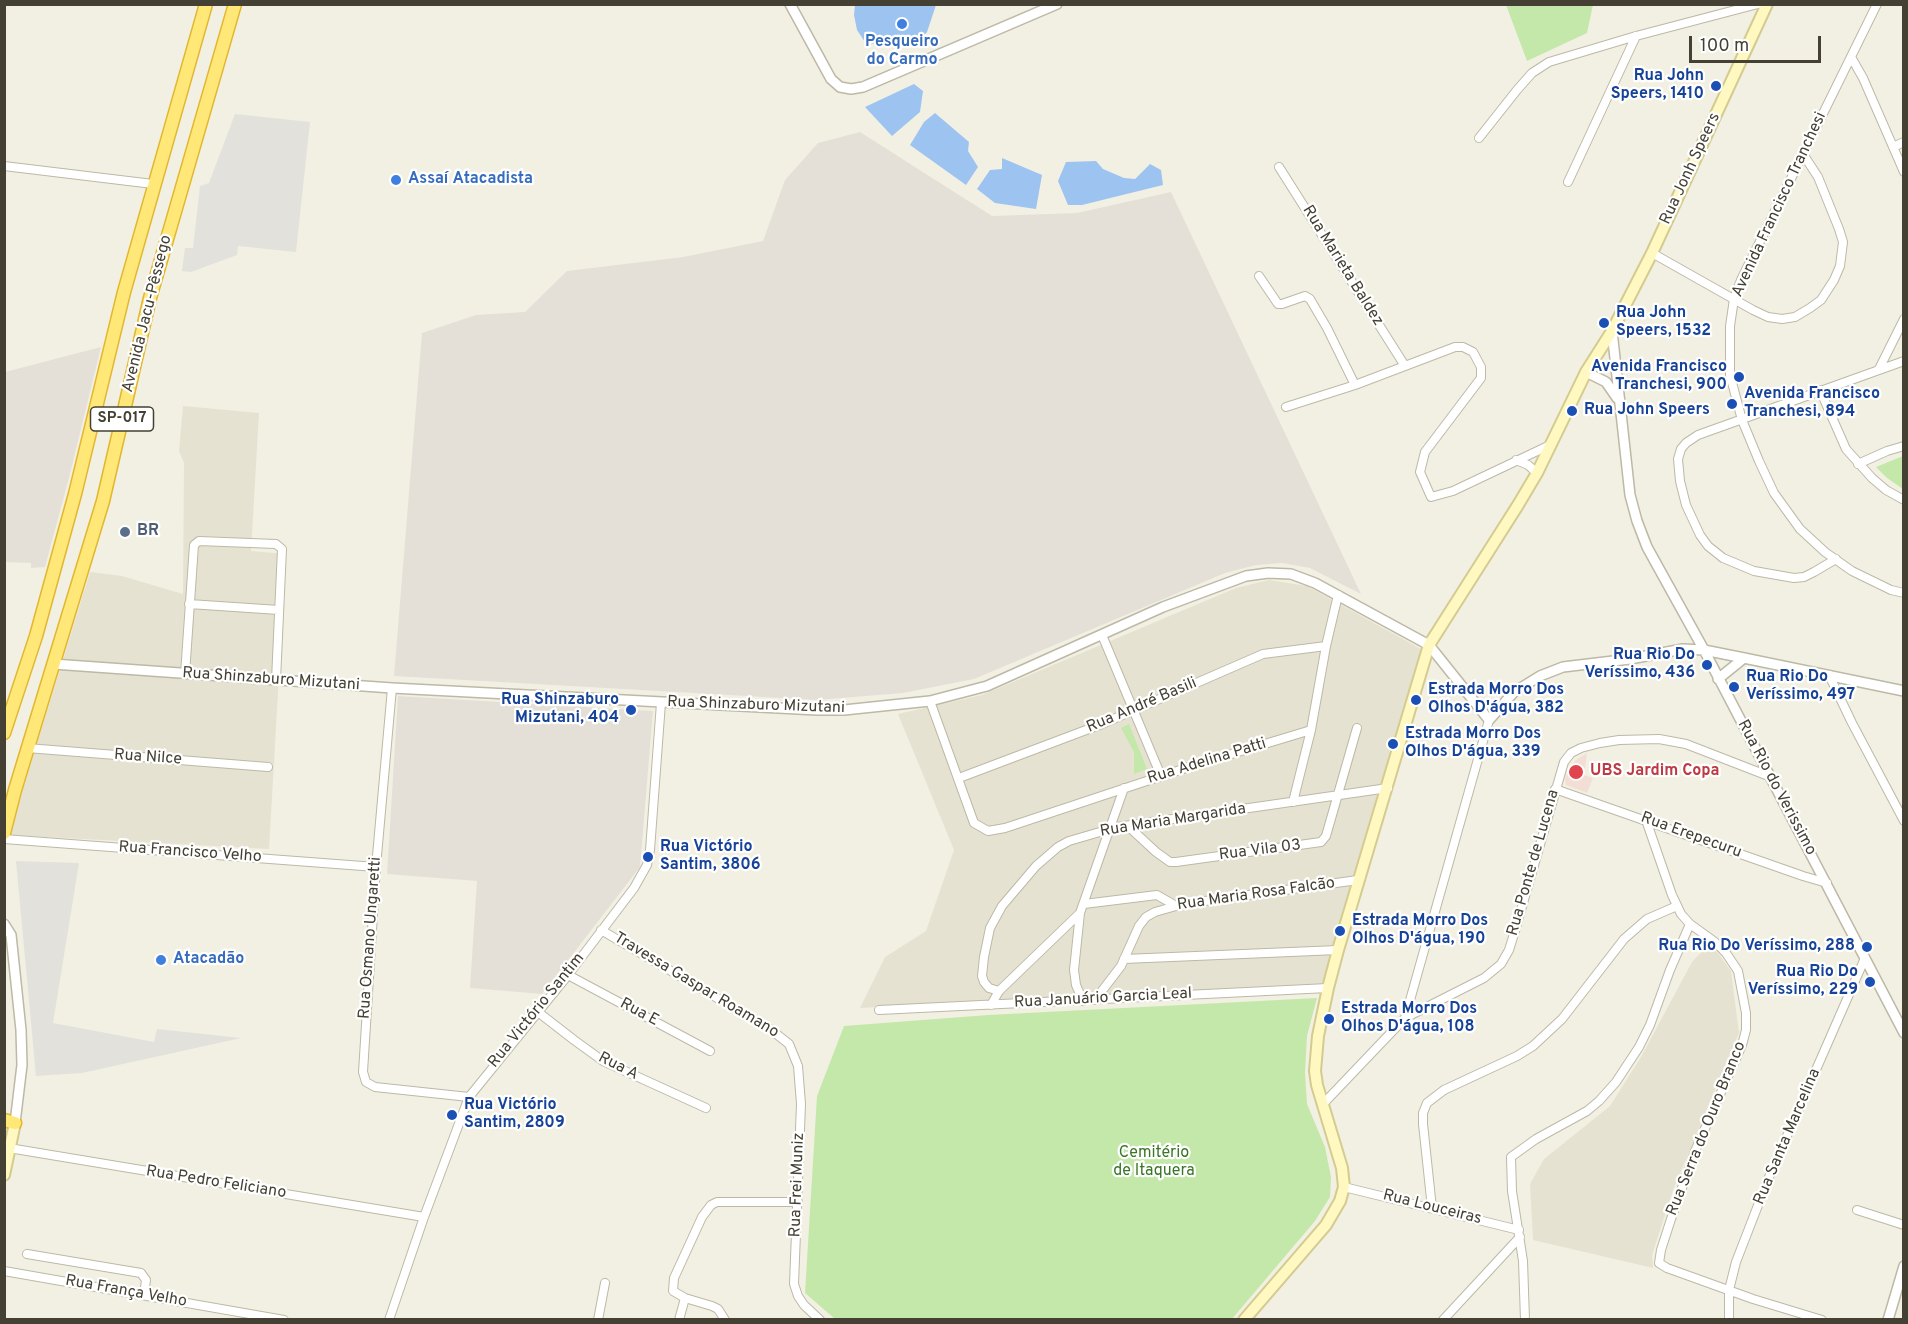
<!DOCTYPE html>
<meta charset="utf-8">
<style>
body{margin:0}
#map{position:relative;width:1908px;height:1324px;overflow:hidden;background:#f2f0e3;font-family:Overpass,sans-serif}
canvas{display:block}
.frame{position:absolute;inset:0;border:6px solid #444033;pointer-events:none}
.scale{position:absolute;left:1689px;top:36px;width:132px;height:27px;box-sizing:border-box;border:3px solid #444033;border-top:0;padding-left:8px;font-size:18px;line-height:21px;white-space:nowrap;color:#444033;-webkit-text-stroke:4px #fff;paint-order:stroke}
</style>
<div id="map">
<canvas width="1908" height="1324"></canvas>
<div class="frame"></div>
<div class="scale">100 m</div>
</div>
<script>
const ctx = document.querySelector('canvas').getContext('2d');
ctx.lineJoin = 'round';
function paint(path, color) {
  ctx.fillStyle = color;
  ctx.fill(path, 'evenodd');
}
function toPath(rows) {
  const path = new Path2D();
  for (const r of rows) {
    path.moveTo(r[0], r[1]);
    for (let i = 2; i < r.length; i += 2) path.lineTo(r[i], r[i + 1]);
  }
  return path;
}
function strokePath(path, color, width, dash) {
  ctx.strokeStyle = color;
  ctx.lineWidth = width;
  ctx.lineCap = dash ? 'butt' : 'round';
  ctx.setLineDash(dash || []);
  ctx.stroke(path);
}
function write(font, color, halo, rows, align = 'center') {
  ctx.font = font + ' Overpass,sans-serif';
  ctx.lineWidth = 4.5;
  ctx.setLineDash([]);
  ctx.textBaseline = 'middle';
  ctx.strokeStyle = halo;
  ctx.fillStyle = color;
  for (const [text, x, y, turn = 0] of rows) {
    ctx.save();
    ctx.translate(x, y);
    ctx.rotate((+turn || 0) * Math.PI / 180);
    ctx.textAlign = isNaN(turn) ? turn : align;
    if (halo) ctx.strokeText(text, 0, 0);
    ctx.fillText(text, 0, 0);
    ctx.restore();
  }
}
paint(toPath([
 [183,406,259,413,251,551,286,554,269,849,9,835,90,572,122,576,183,594,184,463,179,451],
 [1269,580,1307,586,1421,649,1327,985,860,1008,885,957,926,931,954,850,898,714,982,695,1236,588],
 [1707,946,1718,953,1731,971,1739,1033,1673,1190,1652,1255,1653,1268,1533,1240,1530,1184,1544,1159,1610,1106,1641,1057,1692,962]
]), '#e6e2d1');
paint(toPath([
 [860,132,992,216,1077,213,1171,192,1361,594,1310,568,1282,563,1256,565,1225,573,974,679,903,693,817,700,394,676,422,333,476,315,525,312,567,271,683,257,763,241,785,180,818,143],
 [101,347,69,478,45,567,31,568,31,563,5,562,5,372],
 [398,696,653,711,640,867,542,994,470,988,477,881,387,874]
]), '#e4e0d8');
paint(toPath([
 [1587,753,1584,775,1593,778,1587,793,1566,785,1565,780,1569,767,1576,760]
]), '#f3ded6');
paint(toPath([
 [1506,5,1506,4,1593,5,1587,33,1527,61],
 [1903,456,1904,456,1903,489,1887,478,1876,467],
 [1129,724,1147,769,1134,774,1134,752,1121,728],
 [1317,998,1307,1036,1305,1073,1307,1104,1325,1147,1331,1177,1330,1197,1315,1221,1232,1319,835,1319,805,1293,817,1096,844,1026,988,1015]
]), '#c4e8aa');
paint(toPath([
 [235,114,310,122,296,252,238,246,237,255,191,272,182,271,185,248,193,248,200,186,209,183],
 [16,861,79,863,53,1023,154,1042,157,1029,241,1038,82,1073,36,1076]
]), '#e2e1dc');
paint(toPath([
 [855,5,855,4,936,5,927,32,921,39,902,45,883,46,865,42,857,30,854,15],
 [914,84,923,91,920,112,892,136,865,107],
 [935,113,969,142,968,151,978,167,966,185,910,145,924,122],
 [1002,158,1042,175,1036,209,995,203,977,189,990,170,1002,169],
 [1096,161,1103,169,1124,178,1135,179,1150,164,1161,170,1163,185,1082,205,1068,205,1058,181,1066,162]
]), '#9dc3f1');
const minor = toPath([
 [1877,4,1741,280,1734,299,1730,326,1730,375,1742,420,1759,461,1774,493,1800,529,1825,552,1852,571,1891,590,1904,593],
 [1851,57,1863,78,1904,172],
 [1479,138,1517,90,1532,73,1549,62,1636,36,1758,4],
 [1893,147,1904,142],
 [4,166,153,184],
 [1279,167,1405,366],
 [1568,182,1636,36],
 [1652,253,1753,310,1768,317,1782,319,1795,317,1810,308,1821,300,1834,280,1840,266,1843,242,1839,229,1818,177,1803,154],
 [1259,276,1278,304,1282,304,1305,296,1310,299,1327,328,1355,385],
 [1879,369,1904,319],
 [1820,390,1846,449,1872,478,1886,490,1904,500],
 [1286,407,1355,385,1455,347,1463,347,1473,352,1481,367,1481,378,1425,452,1420,472,1431,497,1453,491,1550,445],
 [1516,460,1528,465,1537,473],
 [1858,464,1887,451,1904,446],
 [1836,559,1814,572,1804,577,1794,578,1754,571,1723,558,1708,546,1700,535,1686,505,1680,481,1678,459,1681,449,1686,443,1698,435,1904,361],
 [189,604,279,610],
 [1102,635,1161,776],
 [185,674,194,545,199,541,276,544,282,549,276,680],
 [1829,675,1852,723,1904,821],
 [392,688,376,867,363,1072,366,1082,375,1087,469,1097],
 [930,701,974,823,988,831,1005,828,1192,766,1311,730,1326,646,1338,595],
 [27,748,268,767],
 [959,778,1102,724,1263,654,1326,646],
 [1555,789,1803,876,1827,883],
 [1293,802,1311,730],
 [1646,820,1672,895,1681,914,1690,924,1715,942,1726,953,1738,971,1746,1013,1746,1030,1742,1045,1695,1151,1671,1219,1661,1250,1659,1263,1667,1268,1753,1299,1822,1320],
 [1128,826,1156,852,1170,862,1176,862,1321,842,1326,836,1357,728],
 [4,839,376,867],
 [1084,904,1157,895,1176,906],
 [1080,913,1074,970,1076,985,1083,1001],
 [601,930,770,1029,789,1044,798,1066,801,1104,794,1284,798,1296,804,1305,820,1320],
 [1124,959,1338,950],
 [568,975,710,1051],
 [999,991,989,988,984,982,982,976,984,957,990,928,1002,906,1036,866,1058,847,1069,841,1117,827,1388,788],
 [1095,1000,1121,966,1139,926,1146,917,1155,912,1183,904,1358,880],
 [991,1005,999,991,1080,913,1124,788],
 [879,1010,1328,988],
 [538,1012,574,1040,603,1061,706,1108],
 [1405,1018,1484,978,1501,964,1509,950,1514,934,1564,762,1571,753,1581,748,1600,743,1619,740,1659,739,1686,744,1771,777],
 [1323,1104,1405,1018,1489,720],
 [9,1148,424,1217],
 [1344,1187,1519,1230],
 [1432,1208,1423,1124,1423,1113,1427,1103,1444,1090,1517,1056,1533,1046,1562,1019,1624,939,1647,919,1677,906],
 [1857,1210,1904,1225],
 [27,1254,141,1273,146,1280,144,1295],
 [4,1271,284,1320],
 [389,1320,424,1217,469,1097,568,975,634,888,647,865,650,850,661,703],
 [598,1320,605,1283],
 [679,1320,685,1298],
 [725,1320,718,1309,712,1306,685,1298,673,1291,674,1278,702,1217,711,1205,717,1202,798,1202],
 [1443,1320,1520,1237],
 [1525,1320,1523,1261,1512,1191,1511,1157,1536,1139,1587,1111,1599,1101,1616,1082,1639,1047,1650,1025,1670,970,1690,924],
 [1729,1320,1729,1290,1736,1262,1769,1177,1865,958]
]);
const tertiary = toPath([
 [790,4,831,79,840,87,851,89,863,87,1057,4],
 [1612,331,1630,495,1637,521,1647,547,1704,650,1904,1033],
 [1586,372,1606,382,1617,398],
 [53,664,392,688,817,710,844,710,930,701,987,686,1163,607,1246,576,1268,573,1291,574,1315,583,1429,645,1489,720,1514,692,1540,676,1563,667,1630,659,1683,649,1704,650,1744,658,1904,691],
 [1718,679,1744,658],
 [4,924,11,935,21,1030,22,1065,15,1123],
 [1888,1320,1904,1266]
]);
const secondary = toPath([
 [4,1175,15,1123],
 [1244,1320,1326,1225,1340,1201,1344,1187,1342,1168,1317,1085,1315,1071,1318,1036,1328,988,1338,950,1429,645,1518,505,1537,473,1586,372,1612,331,1652,253,1767,4]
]);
const trunk = toPath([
 [4,733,36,636,75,494,124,292,206,4],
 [4,833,15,790,103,501,150,298,235,4],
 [4,1120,15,1123]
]);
strokePath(minor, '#bdb9a6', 10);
strokePath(tertiary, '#bdb9a6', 12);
strokePath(secondary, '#d4cb91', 14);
strokePath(trunk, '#e1b72f', 15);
strokePath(minor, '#fff', 8);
strokePath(tertiary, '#fff', 9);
strokePath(secondary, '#fff8c0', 10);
strokePath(trunk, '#ffe778', 12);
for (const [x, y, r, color] of [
 [902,24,6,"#3f7fe0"],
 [1716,86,6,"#1a4fb4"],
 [396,180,6,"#3f7fe0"],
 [1604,323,6,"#1a4fb4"],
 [1739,377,6,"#1a4fb4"],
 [1732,404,6,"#1a4fb4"],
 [1572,411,6,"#1a4fb4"],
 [125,532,6,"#5c6f8a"],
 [1707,665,6,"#1a4fb4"],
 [1734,687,6,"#1a4fb4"],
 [1416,700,6,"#1a4fb4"],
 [631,710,6,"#1a4fb4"],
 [1393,744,6,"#1a4fb4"],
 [1576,772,8,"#e0444e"],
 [648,857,6,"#1a4fb4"],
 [1340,931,6,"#1a4fb4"],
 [1867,947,6,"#1a4fb4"],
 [161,960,6,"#3f7fe0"],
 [1870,982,6,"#1a4fb4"],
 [1329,1019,6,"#1a4fb4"],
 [452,1115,6,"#1a4fb4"]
]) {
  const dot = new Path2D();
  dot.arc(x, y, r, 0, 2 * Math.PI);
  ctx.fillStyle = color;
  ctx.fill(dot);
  strokePath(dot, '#fff', 2);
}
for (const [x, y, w] of [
 [122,419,63]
]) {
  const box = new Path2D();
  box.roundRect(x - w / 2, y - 12, w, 24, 4.5);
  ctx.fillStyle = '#fff';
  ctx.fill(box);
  strokePath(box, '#444033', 1.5);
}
write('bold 15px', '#444033', null, [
 ["SP-017",122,419]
]);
write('bold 16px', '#366cbe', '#fff', [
 ["Pesqueiro",902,43,"center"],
 ["do Carmo",902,61,"center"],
 ["Assaí Atacadista",408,180],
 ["Atacadão",173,960]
], 'left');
write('bold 16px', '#164399', '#fff', [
 ["Rua John",1704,77,"right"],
 ["Speers, 1410",1704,95,"right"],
 ["Rua John",1616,314],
 ["Speers, 1532",1616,332],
 ["Avenida Francisco",1727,368,"right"],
 ["Tranchesi, 900",1727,386,"right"],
 ["Avenida Francisco",1744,395],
 ["Tranchesi, 894",1744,413],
 ["Rua John Speers",1584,411],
 ["Rua Rio Do",1695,656,"right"],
 ["Veríssimo, 436",1695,674,"right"],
 ["Rua Rio Do",1746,678],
 ["Veríssimo, 497",1746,696],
 ["Estrada Morro Dos",1428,691],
 ["Olhos D'água, 382",1428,709],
 ["Rua Shinzaburo",619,701,"right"],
 ["Mizutani, 404",619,719,"right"],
 ["Estrada Morro Dos",1405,735],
 ["Olhos D'água, 339",1405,753],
 ["Rua Victório",660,848],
 ["Santim, 3806",660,866],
 ["Estrada Morro Dos",1352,922],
 ["Olhos D'água, 190",1352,940],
 ["Rua Rio Do Veríssimo, 288",1855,947,"right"],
 ["Rua Rio Do",1858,973,"right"],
 ["Veríssimo, 229",1858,991,"right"],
 ["Estrada Morro Dos",1341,1010],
 ["Olhos D'água, 108",1341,1028],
 ["Rua Victório",464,1106],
 ["Santim, 2809",464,1124]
], 'left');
write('16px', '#444033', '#fff', [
 ["Rua Jonh Speers",1691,169,-65],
 ["Avenida Francisco Tranchesi",1780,205,-65],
 ["Rua Marieta Baldez",1342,266,58],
 ["Avenida Jacu-Pêssego",148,314,-76],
 ["Rua Shinzaburo Mizutani",271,680,4],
 ["Rua Shinzaburo Mizutani",756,706,2],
 ["Rua André Basili",1142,706,-23],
 ["Rua Nilce",148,758,4],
 ["Rua Adelina Patti",1207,762,-17],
 ["Rua Rio do Verissimo",1776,788,62],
 ["Rua Maria Margarida",1173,821,-9],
 ["Rua Erepecuru",1691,836,20],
 ["Rua Vila 03",1260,851,-7],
 ["Rua Francisco Velho",190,853,4],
 ["Rua Ponte de Lucena",1534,863,-74],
 ["Rua Maria Rosa Falcão",1256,895,-8],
 ["Rua Osmano Ungaretti",371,938,-86],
 ["Travessa Gaspar Roamano",696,986,31],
 ["Rua Januário Garcia Leal",1103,999,-3],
 ["Rua Victório Santim",537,1011,-51],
 ["Rua E",639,1013,28],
 ["Rua A",618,1067,27],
 ["Rua Serra do Ouro Branco",1707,1129,-68],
 ["Rua Santa Marcelina",1788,1137,-67],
 ["Rua Pedro Feliciano",216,1183,9],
 ["Rua Frei Muniz",798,1185,-88],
 ["Rua Louceiras",1432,1208,14],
 ["Rua França Velho",126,1292,10]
]);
write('bold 16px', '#4e5e75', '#fff', [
 ["BR",137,532]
], 'left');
write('bold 16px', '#be3a42', '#fff', [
 ["UBS Jardim Copa",1590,772]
], 'left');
write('16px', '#397626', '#fff', [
 ["Cemitério",1154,1154],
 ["de Itaquera",1154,1172]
]);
</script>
